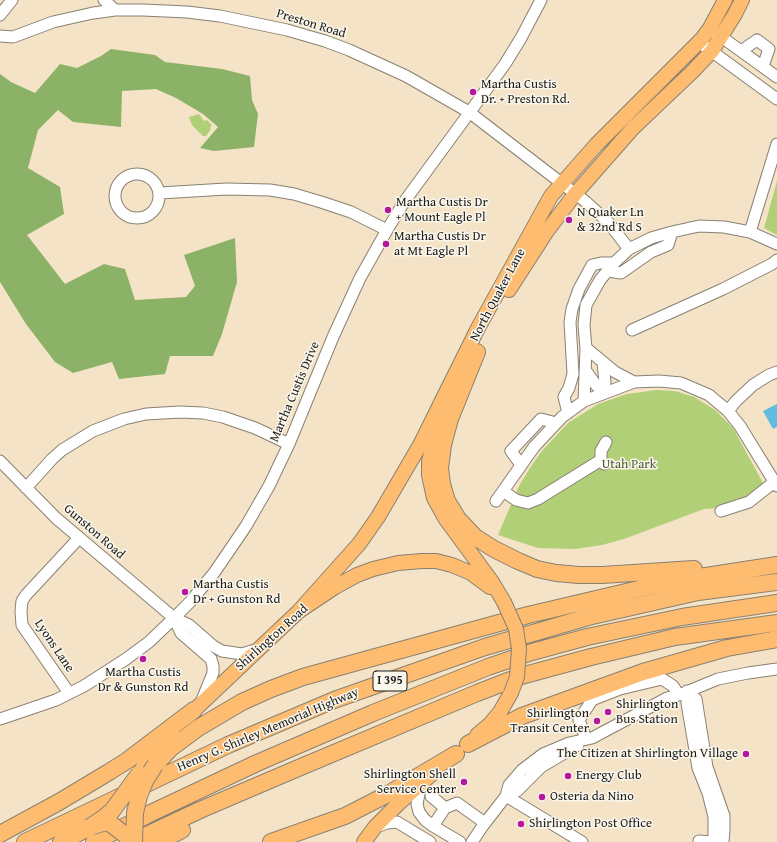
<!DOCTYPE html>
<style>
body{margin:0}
canvas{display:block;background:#f4e3c7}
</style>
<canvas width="777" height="842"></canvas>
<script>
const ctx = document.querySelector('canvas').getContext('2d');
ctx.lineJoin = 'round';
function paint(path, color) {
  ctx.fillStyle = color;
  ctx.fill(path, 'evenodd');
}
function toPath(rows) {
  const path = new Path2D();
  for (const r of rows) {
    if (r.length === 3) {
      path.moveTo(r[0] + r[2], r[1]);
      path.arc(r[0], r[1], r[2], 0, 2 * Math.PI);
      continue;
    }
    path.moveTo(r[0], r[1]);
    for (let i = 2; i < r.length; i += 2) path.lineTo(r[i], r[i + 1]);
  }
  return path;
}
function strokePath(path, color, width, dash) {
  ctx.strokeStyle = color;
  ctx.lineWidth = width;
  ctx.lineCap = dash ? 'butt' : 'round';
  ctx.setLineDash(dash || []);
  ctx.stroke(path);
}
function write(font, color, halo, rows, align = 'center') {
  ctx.font = font + ' "Gentium Book Plus",serif';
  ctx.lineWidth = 3;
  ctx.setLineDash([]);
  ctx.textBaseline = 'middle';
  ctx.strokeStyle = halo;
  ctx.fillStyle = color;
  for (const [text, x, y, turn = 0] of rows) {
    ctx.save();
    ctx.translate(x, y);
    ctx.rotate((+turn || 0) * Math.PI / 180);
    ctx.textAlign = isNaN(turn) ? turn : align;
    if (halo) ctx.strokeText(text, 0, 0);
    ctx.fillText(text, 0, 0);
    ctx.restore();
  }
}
paint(toPath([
 [199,114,204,121,207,120,212,125,210,128,211,129,206,136,203,136,192,125,189,117],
 [777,181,777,235,764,228],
 [656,390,675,391,694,397,715,410,733,428,764,485,751,497,723,508,704,509,624,539,602,545,575,549,538,548,498,535,519,486,530,468,541,452,568,423,598,404,627,394]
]), '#b1cf76');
paint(toPath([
 [111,49,155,55,165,62,222,69,250,76,252,100,258,114,254,147,214,151,200,148,218,127,203,114,176,98,156,89,122,91,121,127,73,122,58,110,38,130,28,168,60,187,64,214,27,235,65,284,104,264,125,269,135,300,186,297,195,286,184,255,235,238,237,282,222,334,213,356,170,356,165,374,119,379,112,362,73,373,55,362,26,324,0,282,0,74,11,82,35,93,60,64,77,68,101,56]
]), '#8cb267');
paint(toPath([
 [777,404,777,427,773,429,763,411]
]), '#60bbde');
const minor = toPath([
 [104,0,115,10],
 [0,15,12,0],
 [716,33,777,77],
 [0,36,13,37,53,22,93,13,115,10,143,10,187,12,220,16,287,30,325,41,349,50,406,76,469,112,586,202,608,222,629,249],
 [699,42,777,99],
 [741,51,757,40,769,49,763,66],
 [137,196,22],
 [160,193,226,189,270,190,294,194,321,202,351,212,387,230],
 [750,232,777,144],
 [608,271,621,273,651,252,668,245,672,232],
 [632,330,723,289,772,264,777,260],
 [586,348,615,372,634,382],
 [603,363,605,382,604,392],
 [586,371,596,385,604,392],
 [584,401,586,348,584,325,586,305,600,280,614,263,629,249,651,238,672,232,699,226,724,227,750,232,777,244],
 [728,411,736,401,753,385,769,375,777,372],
 [568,413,564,397,569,388,573,374,570,322,572,309,579,289,592,265,601,263,614,263],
 [601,460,601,451,606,442],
 [0,461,56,518,174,618,189,625,213,646,222,651,242,654,258,649],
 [521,465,511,451,541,419,556,423],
 [26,488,52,459,62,450,93,431,124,419,146,414,180,412,203,413,223,417,255,428,289,444],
 [503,491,516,500,528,503,538,499,601,460,604,464],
 [496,501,534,447,562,417,584,401,634,382,659,381,681,383,709,395,728,411,740,426,777,486],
 [721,511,749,502,774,482],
 [174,618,181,633,211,659,213,666,213,673,202,700],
 [687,691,687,703,698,768,708,793,714,817,714,842,699,841],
 [687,691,696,699,707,767,724,816,724,830,723,842],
 [69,693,22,625,21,611,22,601,26,595,79,538],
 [0,719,56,700,84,686,126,659,149,642,174,618,190,602,214,573,246,526,269,486,289,444,333,337,360,278,387,230,404,202,505,64,521,38,541,0],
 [586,739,579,720,592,700,620,689,662,679,673,686,679,695],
 [421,784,417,804,419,812,425,820,433,826,460,842],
 [431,796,445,808,457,803,485,823],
 [506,796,517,791,541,767,578,745],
 [506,796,582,842],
 [433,826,445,808],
 [376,827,387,823,397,822,430,842],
 [472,842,482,827,506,796,509,785,522,770,543,754,569,743,592,738,667,698,679,695,718,679,748,673,777,669]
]);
const major = toPath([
 [509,290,547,231,575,194,633,128,692,72,712,51,735,14,742,0],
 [444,417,433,443,429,462,429,475,434,498,445,518,492,582,504,602],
 [299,611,359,544,378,517,420,445,478,328,551,196,596,145,702,39,710,28,725,0],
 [187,717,299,611,335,587,357,575,373,569,398,563,422,561,436,561,452,565,471,573,490,587],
 [477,735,490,724,500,712,511,693],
 [139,774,150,756,172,732],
 [364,842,375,827,398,804,434,772]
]);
const highway = toPath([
 [477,352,450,419,443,445,440,468,442,484,447,501,458,519,475,537,494,549,518,561,537,569,556,573,579,575,602,575,694,569],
 [468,744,522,716,643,672,727,648,777,639],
 [155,765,171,748,198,728,242,702,271,689,303,677,528,615,643,588,680,580,777,565],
 [0,834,59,802,109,772,128,760,194,710],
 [25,842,228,745,334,700,485,647,588,617,698,592,777,582],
 [61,842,90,827],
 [94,842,151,813,257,763,373,713,488,667,532,652,587,637,682,617,777,603],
 [132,842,200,810,296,769,477,693,521,676,591,657,675,637,777,623],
 [158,842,182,830],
 [271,842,345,816,390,793,456,754]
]);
strokePath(minor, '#888072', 13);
strokePath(major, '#888072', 16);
strokePath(highway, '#888072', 18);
strokePath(minor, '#fff', 11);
strokePath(major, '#febc70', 14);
strokePath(highway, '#febc70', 16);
const majorBridge = toPath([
 [504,602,516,629,519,649,517,677,511,693]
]);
const highwayBridge = toPath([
 [93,826,106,822,111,824,124,834,131,842],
 [90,827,102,819,112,811,139,774],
 [134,842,135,813,139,796,145,781,155,765]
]);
strokePath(majorBridge, '#888072', 16, []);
strokePath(highwayBridge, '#888072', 18, []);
strokePath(majorBridge, '#febc70', 14);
strokePath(highwayBridge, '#febc70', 16);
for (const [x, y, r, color] of [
 [473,92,4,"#b5179e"],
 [388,210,4,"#b5179e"],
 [569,220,4,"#b5179e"],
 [386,244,4,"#b5179e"],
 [185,592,4,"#b5179e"],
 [143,659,4,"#b5179e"],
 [608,712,4,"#b5179e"],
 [597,721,4,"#b5179e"],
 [746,754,4,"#b5179e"],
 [568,776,4,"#b5179e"],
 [464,782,4,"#b5179e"],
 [542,797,4,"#b5179e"],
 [521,824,4,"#b5179e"]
]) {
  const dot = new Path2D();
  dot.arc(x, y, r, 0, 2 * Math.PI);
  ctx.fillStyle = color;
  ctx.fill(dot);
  strokePath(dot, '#fbf7ec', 1.5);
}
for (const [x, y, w] of [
 [390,681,34]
]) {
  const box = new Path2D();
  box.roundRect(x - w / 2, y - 10, w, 20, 3);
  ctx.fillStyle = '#fbf7ec';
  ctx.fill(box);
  strokePath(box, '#1c1c1c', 1);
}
write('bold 12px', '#1c1c1c', null, [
 ["I 395",390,681]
]);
write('13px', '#1c1c1c', '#fbf7ec', [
 ["Preston Road",311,24,17],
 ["North Quaker Lane",498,295,-62],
 ["Martha Custis Drive",295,392,-67],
 ["Gunston Road",94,532,41],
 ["Shirlington Road",272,638,-42],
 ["Lyons Lane",54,646,56],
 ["Henry G. Shirley Memorial Highway",268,730,-23]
]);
write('13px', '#1c1c1c', '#fbf7ec', [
 ["Martha Custis",481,85],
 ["Dr. + Preston Rd.",481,100],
 ["Martha Custis Dr",396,203],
 ["+ Mount Eagle Pl",396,218],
 ["N Quaker Ln",577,213],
 ["& 32nd Rd S",577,228],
 ["Martha Custis Dr",394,237],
 ["at Mt Eagle Pl",394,252],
 ["Martha Custis",193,585],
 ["Dr + Gunston Rd",193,600],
 ["Martha Custis",143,673,"center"],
 ["Dr & Gunston Rd",143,688,"center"],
 ["Shirlington",616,705],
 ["Bus Station",616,720],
 ["Shirlington",589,714,"right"],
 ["Transit Center",589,729,"right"],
 ["The Citizen at Shirlington Village",738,754,"right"],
 ["Shirlington Shell",456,775,"right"],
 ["Service Center",456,790,"right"],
 ["Energy Club",576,776],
 ["Osteria da Nino",550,797],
 ["Shirlington Post Office",529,824]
], 'left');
write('13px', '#505b3c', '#fbf7ec', [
 ["Utah Park",629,465]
]);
</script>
